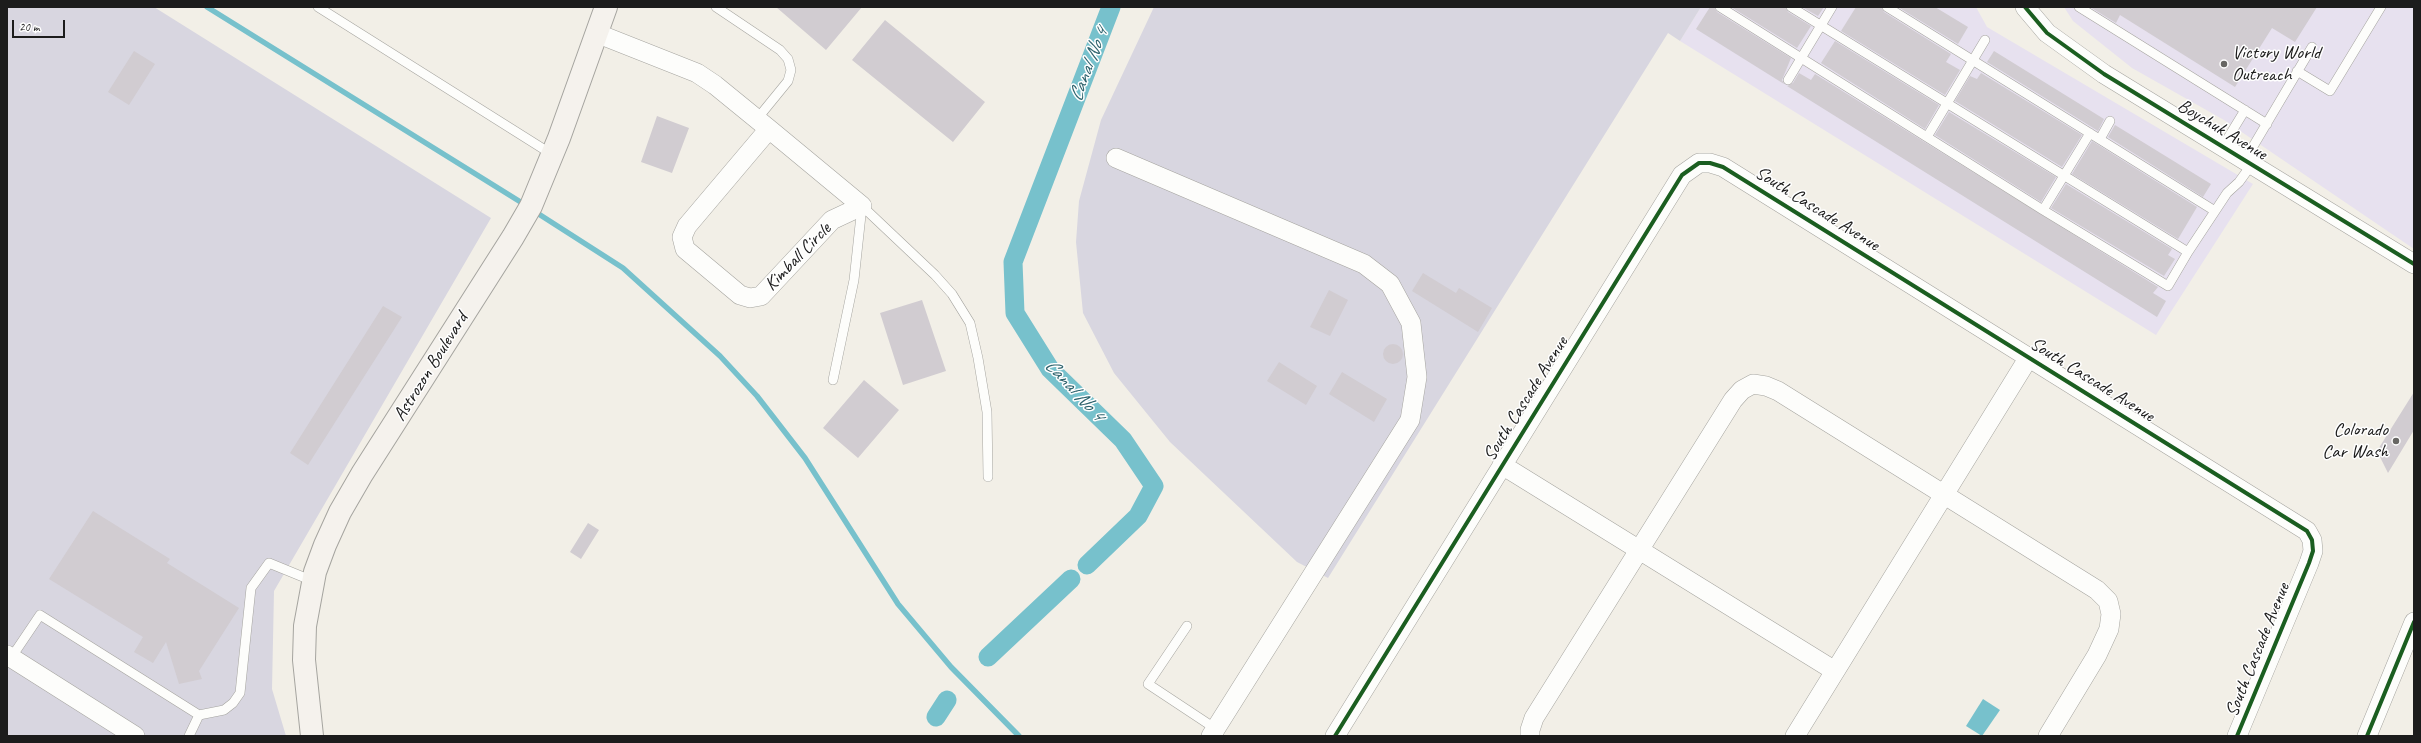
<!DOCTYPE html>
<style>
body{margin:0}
#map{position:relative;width:2421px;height:743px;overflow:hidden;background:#f2efe7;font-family:Caveat,sans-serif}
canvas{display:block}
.frame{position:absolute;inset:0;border:8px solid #1c1c1c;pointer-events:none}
.scale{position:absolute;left:12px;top:20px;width:53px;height:18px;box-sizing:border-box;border:2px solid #1c1c1c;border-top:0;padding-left:5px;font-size:12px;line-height:14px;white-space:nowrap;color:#1c1c1c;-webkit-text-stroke:3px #fff;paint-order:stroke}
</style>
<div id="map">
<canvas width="2421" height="743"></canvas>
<div class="frame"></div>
<div class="scale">20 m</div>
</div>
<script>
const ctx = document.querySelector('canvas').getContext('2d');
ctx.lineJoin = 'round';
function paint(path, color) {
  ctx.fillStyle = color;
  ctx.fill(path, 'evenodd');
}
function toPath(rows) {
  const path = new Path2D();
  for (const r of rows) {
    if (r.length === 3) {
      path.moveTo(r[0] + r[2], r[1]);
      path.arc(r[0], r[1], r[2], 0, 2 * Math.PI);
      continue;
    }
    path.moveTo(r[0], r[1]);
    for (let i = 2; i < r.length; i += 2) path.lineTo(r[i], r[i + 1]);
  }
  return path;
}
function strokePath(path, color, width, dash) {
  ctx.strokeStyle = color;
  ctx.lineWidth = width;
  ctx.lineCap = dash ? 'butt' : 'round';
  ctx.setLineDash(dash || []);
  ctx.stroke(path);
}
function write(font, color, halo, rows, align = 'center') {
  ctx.font = font + ' Caveat,sans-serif';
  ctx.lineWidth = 3;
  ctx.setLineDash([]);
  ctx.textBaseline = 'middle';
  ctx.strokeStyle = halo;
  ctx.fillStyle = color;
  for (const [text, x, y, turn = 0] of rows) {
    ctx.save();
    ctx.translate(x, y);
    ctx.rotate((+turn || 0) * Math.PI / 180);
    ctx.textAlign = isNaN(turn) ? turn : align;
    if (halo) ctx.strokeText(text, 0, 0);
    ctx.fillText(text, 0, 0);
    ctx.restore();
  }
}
paint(toPath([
 [1701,7,1976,7,1987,27,2253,184,2156,335,1680,41],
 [2064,7,2414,7,2414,249,2224,120,2132,68,2073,21]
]), '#e7e1ef');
paint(toPath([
 [7,7,154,7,491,218,274,591,272,689,286,736,7,736],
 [1154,7,1701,7,1680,41,1668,33,1328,578,1297,562,1170,442,1114,373,1083,313,1076,242,1079,201,1101,120]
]), '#d8d6e0');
paint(toPath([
 [1983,699,2000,710,1982,736,1966,726]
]), '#77c1cc');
strokePath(toPath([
 [207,7,527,206],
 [534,211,623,268,720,356,757,396,805,458,898,604,951,667,1019,736]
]), '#77c1cc', 5.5);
strokePath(toPath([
 [1087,565,1138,516,1154,486,1123,440,1050,369,1015,313,1013,262,1111,7],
 [988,657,1071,579],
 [936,717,947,700]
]), '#77c1cc', 19);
paint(toPath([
 [776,7,862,7,826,50],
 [1710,7,1714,7,1717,12,1791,58,1782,80,1784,84,1696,29],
 [1731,7,1785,7,1788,12,1811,26,1797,48],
 [1802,7,1824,7,1818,16],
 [1856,7,1881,7,1884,12,1951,54,1946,62,1960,70,1945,95,1841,31],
 [1898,7,1935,7,1968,27,1958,44],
 [2090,7,2317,7,2295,42,2272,28,2235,87,2120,15,2116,23],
 [885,20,985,102,953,142,852,60],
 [1835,41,1939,105,1925,129,1821,63],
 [134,51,155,64,129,105,108,92],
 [1994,51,2104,119,2098,131,1987,62],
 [1799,73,1811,80,1815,74,2158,287,2153,293,2166,301,2157,317,1787,86,1793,83],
 [1981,73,2082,135,2062,167,1955,101,1970,76,1977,79],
 [1949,112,2056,177,2041,202,1935,135],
 [657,116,689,128,672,173,641,162],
 [2115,125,2211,184,2203,197,2108,137],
 [2092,141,2197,207,2178,239,2072,174],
 [2066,184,2172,249,2168,255,2175,259,2164,276,2051,208],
 [1423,273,1456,293,1459,288,1492,308,1478,332,1412,291],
 [1329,290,1348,300,1330,336,1310,327],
 [922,300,946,371,903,385,880,313],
 [383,306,402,317,308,465,290,453],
 [1393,354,10],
 [1279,362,1317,386,1306,405,1267,381],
 [1342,372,1387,399,1374,422,1329,394],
 [864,380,899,410,858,458,823,428],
 [2414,392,2414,430,2388,473,2377,451],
 [93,511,170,559,167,563,239,608,199,671,202,679,179,684,166,642,153,663,134,652,143,637,49,579],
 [588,523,599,530,581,559,570,552]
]), '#d1ccd1');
const lane = toPath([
 [318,7,553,155],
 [716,7,780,50,788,59,791,70,788,81,757,119],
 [1720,7,2043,210,2090,133],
 [1791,7,2188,252,2227,193,2239,182,2252,164],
 [1887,7,2215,211],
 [2079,7,2267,124],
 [2297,71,2330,91,2381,7],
 [1788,80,1832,7],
 [1927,137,1985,40],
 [2100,139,2110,121],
 [2223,146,2245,110],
 [2245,160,2312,47],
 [862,206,935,275,952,294,970,323,978,358,987,412,988,477],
 [2043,210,2168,286,2188,252],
 [833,380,854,280,862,206],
 [1187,626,1148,684,1216,729],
 [11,658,40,615,199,715],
 [189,736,199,715,224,710,233,703,240,693,251,588,269,563,313,581]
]);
const street = toPath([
 [2025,7,2047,33,2104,74,2414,264],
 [596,33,697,73,715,85,769,129,862,206,832,220,761,296,750,298,740,295,685,249,682,237,687,226,769,129],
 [1116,158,1364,264,1390,284,1411,323,1417,377,1410,420,1211,736],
 [1502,465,1835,671],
 [7,655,135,736],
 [1335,736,1682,175,1699,163,1710,163,1723,167,2307,531,2312,540,2313,551,2309,563,2237,736],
 [1530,736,1530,730,1534,718,1733,400,1742,390,1753,384,1766,386,1778,391,2097,590,2108,601,2111,614,2109,629,2097,655,2048,736],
 [1795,736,2029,357],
 [2367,736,2414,622]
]);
const secondary = toPath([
 [312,736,304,660,305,626,315,572,325,545,340,512,362,474,513,237,531,206,559,138,606,7]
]);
strokePath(lane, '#a5a49f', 10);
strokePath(street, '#a5a49f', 20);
strokePath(secondary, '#a5a49f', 24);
strokePath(lane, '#fdfdfb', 9);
strokePath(street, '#fdfdfb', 19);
strokePath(secondary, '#f5f2ed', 22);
strokePath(toPath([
 [2025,7,2047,33,2104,74,2414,264],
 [1335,736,1682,175,1699,163,1710,163,1723,167,2307,531,2312,540,2313,551,2309,563,2237,736],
 [2367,736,2414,622]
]), '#1b5e20', 4);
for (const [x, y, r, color] of [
 [2224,64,4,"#676663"],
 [2396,441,4,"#676663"]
]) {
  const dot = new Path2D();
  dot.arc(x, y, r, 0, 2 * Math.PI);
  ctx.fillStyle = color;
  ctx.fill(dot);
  strokePath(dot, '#fff', 1.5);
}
write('19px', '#1c1c1c', '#fff', [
 ["Victory World",2232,53],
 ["Outreach",2232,75],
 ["Colorado",2388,430,"right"],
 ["Car Wash",2388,452,"right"]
], 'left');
write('19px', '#1c1c1c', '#fff', [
 ["Boychuk Avenue",2222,130,31],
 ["South Cascade Avenue",1817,209,32],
 ["Kimball Circle",798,257,-46],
 ["Astrozon Boulevard",431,367,-58],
 ["South Cascade Avenue",2092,380,32],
 ["South Cascade Avenue",1526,399,-58],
 ["South Cascade Avenue",2258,650,-68]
]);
write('italic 20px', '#2f646e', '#fff', [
 ["Canal No 4",1089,65,-69],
 ["Canal No 4",1074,390,47]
]);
</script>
